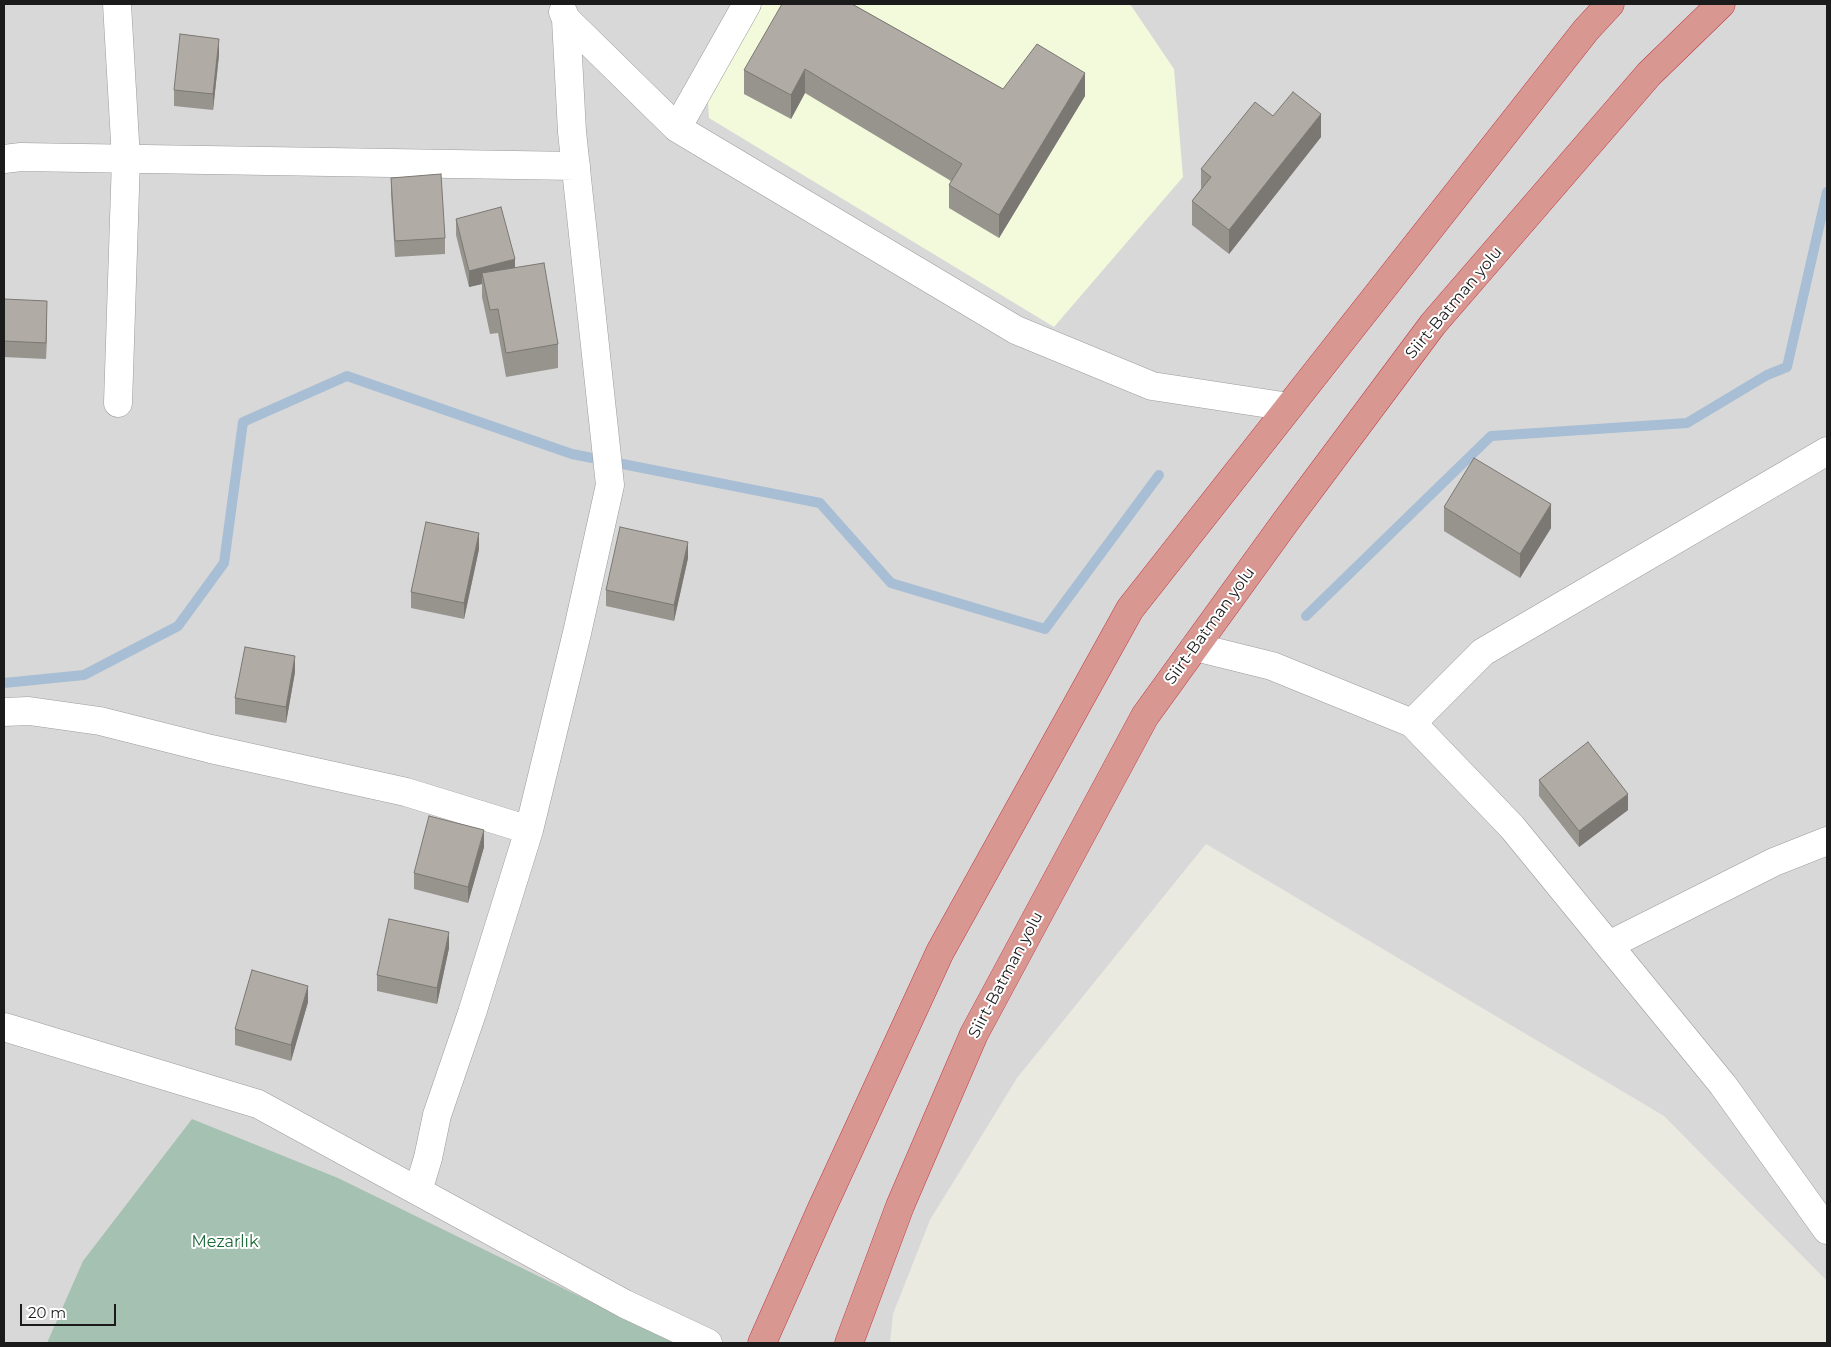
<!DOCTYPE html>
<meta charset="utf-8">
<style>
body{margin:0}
#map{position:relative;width:1831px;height:1347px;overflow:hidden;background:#ebeae1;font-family:Montserrat,sans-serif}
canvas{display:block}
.frame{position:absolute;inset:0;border:5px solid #1b1b1b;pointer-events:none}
.scale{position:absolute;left:20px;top:1304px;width:96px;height:22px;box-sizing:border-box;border:2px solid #1b1b1b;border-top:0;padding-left:6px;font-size:15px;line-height:18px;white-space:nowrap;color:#1b1b1b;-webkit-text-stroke:4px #fff;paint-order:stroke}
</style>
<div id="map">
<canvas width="1831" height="1347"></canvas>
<div class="frame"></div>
<div class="scale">20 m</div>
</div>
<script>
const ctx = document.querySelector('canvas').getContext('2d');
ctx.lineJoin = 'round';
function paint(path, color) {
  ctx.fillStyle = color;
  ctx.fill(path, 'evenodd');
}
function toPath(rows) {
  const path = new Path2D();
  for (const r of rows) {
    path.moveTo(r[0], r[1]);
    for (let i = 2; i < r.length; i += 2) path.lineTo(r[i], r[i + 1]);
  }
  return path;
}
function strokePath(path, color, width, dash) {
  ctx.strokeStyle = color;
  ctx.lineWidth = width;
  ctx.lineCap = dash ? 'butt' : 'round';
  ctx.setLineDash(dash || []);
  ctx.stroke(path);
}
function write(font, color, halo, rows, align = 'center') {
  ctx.font = font + ' Montserrat,sans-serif';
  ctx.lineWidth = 4;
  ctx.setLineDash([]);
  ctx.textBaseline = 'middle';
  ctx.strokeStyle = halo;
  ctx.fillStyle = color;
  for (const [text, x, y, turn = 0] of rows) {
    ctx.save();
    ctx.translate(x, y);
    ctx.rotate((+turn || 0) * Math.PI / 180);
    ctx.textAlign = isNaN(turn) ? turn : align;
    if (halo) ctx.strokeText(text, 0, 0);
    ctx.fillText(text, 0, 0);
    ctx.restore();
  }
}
paint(toPath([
 [4,4,1827,4,1827,1281,1664,1116,1206,844,1017,1078,930,1220,893,1314,890,1343,4,1343]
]), '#d9d8d8');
paint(toPath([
 [757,4,1130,4,1174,69,1183,177,1054,327,709,118,707,85]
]), '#f2fadb');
paint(toPath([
 [192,1119,338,1178,675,1343,47,1343,83,1261]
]), '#a5c1b1');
strokePath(toPath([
 [1306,616,1491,436,1687,423,1767,375,1787,367,1827,192],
 [4,683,84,675,178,626,224,563,243,422,347,376,572,454,820,503,891,583,1045,629,1159,475]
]), '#a7bed4', 10);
const street = toPath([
 [117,4,126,159,118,403],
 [563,12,566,19,677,128,1016,330,1152,386,1289,407],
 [677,128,747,4],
 [4,159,21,157,576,166],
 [1195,647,1272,666,1412,723,1512,827,1723,1085,1827,1230],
 [4,712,29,711,100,721,211,749,406,792,529,830],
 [1412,723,1483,652,1827,451],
 [1609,945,1774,862,1827,841],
 [4,1027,258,1104,625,1304,708,1343],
 [418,1191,428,1158,437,1115,472,1013,529,830,577,633,610,485,572,132,566,19]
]);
const highway = toPath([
 [762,1343,822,1208,940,952,1130,609,1586,30,1610,4],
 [849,1343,900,1206,974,1034,1145,716,1286,521,1433,324,1649,74,1721,4]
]);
strokePath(street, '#9c9c9c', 29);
strokePath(highway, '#be3945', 29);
strokePath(street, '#fff', 28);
strokePath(highway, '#d99792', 28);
paint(toPath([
 [856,6,1003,89,1085,96,999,238,949,208,949,185,951,181,805,93,791,119,744,94,744,70],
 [219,55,213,110,174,106,174,90],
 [1273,116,1321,137,1229,254,1192,225,1192,201,1201,189,1201,169],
 [391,178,445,238,445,254,395,257,391,194],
 [456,219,515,268,558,344,558,368,506,377,498,333,490,334,482,297,482,284,469,287,456,235],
 [4,299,47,317,46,359,4,357],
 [1444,507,1551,528,1520,578,1444,531],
 [479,549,464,619,411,608,411,592],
 [688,558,674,621,606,606,606,590],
 [295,672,286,723,235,714,235,698],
 [1539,780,1628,810,1579,847,1539,796],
 [484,847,468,903,414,889,414,873],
 [449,948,437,1004,377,991,377,975],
 [308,1002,291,1061,235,1045,235,1029]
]), '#97948e');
paint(toPath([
 [219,39,219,55,213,110,213,94],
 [805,69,805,93,791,119,791,95],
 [1085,73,1085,96,999,238,999,215],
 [1321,114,1321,137,1229,254,1229,230],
 [515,259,515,275,482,273,482,284,469,287,469,271],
 [47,301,47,317,46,359,46,343],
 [1551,504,1551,528,1520,578,1520,554],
 [479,533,479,549,464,619,464,603],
 [688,542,688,558,674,621,674,605],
 [295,656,295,672,286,723,286,707],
 [1628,794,1628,810,1579,847,1579,831],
 [484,830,484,847,468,903,468,887],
 [449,932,449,948,437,1004,437,988],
 [308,986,308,1002,291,1061,291,1045]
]), '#7b7874');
const building = toPath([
 [782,4,852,4,1003,89,1037,44,1085,73,999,215,949,185,962,164,805,69,791,95,744,70,782,4],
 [180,34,219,39,213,94,174,90,180,34],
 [1293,92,1321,114,1229,230,1192,201,1211,177,1201,169,1255,102,1273,116,1293,92],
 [441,174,445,238,395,241,391,178,441,174],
 [501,207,515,259,469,271,456,219,501,207],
 [544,263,558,344,506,353,498,309,490,310,482,273,544,263],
 [4,299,47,301,46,343,4,341,4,299],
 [1474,458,1551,504,1520,554,1444,507,1474,458],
 [426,522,479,533,464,603,411,592,426,522],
 [620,527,688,542,674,605,606,590,620,527],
 [245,647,295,656,286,707,235,698,245,647],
 [1588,742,1628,794,1579,831,1539,780,1588,742],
 [429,816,484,830,468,887,414,873,429,816],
 [389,919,449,932,437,988,377,975,389,919],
 [252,970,308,986,291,1045,235,1029,252,970]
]);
paint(building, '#b0aca5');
strokePath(building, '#7b7874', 1);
write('16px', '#1b1b1b', '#fff', [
 ["Siirt-Batman yolu",1454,303,-50],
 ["Siirt-Batman yolu",1210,626,-54],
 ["Siirt-Batman yolu",1006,975,-62]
]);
write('16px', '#186934', '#fff', [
 ["Mezarlık",225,1242]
]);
</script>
